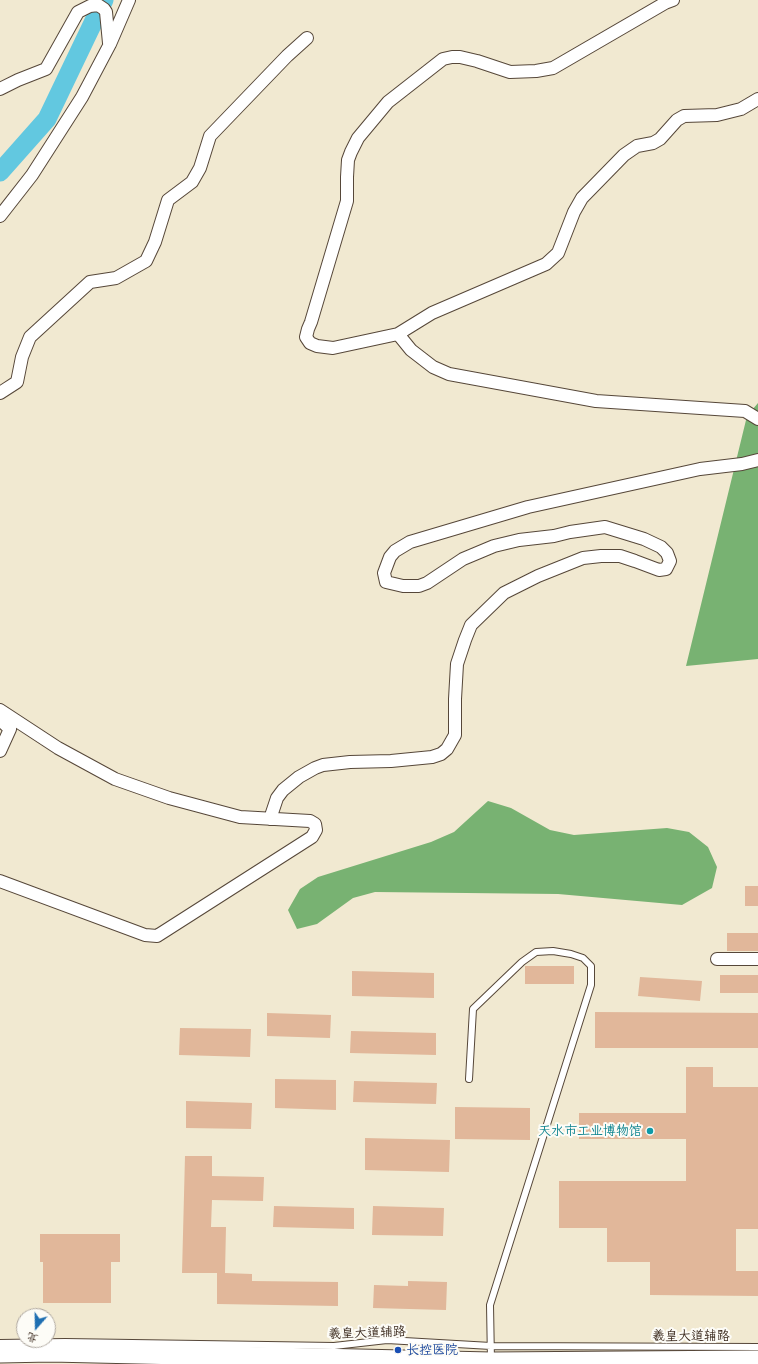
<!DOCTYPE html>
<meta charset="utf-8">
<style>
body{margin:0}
#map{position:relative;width:758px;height:1364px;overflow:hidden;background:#f1e9d1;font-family:Delius,"LXGW WenKai TC",sans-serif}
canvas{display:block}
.north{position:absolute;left:16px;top:1308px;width:40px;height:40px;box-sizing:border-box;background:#fdfcf7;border:1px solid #afa8a0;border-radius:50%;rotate:200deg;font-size:11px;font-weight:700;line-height:16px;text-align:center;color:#3b2a1e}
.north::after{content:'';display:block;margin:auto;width:14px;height:18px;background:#1f6fb2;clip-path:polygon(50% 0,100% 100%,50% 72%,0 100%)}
</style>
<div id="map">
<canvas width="758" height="1364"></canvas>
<div class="north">北</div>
</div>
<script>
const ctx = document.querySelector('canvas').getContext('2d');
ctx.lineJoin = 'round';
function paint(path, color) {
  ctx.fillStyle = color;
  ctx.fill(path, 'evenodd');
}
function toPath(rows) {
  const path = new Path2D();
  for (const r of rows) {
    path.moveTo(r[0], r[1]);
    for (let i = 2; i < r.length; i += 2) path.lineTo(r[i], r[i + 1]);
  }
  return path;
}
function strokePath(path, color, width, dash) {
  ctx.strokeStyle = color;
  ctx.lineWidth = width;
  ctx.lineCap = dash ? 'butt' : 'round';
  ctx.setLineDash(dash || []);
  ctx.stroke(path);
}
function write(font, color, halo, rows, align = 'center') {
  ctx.font = font + ' Delius,"LXGW WenKai TC",sans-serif';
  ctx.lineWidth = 4;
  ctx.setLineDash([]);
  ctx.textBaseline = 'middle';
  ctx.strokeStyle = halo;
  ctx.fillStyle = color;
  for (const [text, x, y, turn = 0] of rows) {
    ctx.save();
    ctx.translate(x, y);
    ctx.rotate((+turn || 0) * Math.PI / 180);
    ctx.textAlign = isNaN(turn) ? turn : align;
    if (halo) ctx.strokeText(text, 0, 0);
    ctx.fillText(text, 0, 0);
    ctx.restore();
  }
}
paint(toPath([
 [758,403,758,659,686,666,747,416],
 [488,801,511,808,550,830,574,835,667,828,689,832,708,847,717,867,712,888,682,905,558,894,375,892,353,898,317,924,297,929,288,910,300,889,318,877,431,842,454,832]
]), '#78b272');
strokePath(toPath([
 [0,172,47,119,104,0]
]), '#62c8e0', 19);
paint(toPath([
 [745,886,758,886,758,906,745,906],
 [727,933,758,933,758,951,727,951],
 [525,966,574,966,574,984,525,984],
 [352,971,434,973,434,998,352,996],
 [720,975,758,975,758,993,720,993],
 [640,977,702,981,700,1001,638,996],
 [595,1012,758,1013,758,1048,595,1048],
 [267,1013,331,1015,330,1038,267,1036],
 [180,1028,251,1029,250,1057,179,1055],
 [351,1031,436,1033,436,1055,350,1053],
 [686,1067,713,1067,713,1087,758,1087,758,1229,736,1229,736,1271,758,1271,758,1296,650,1295,650,1262,607,1262,607,1228,559,1228,559,1181,686,1181,686,1139,579,1139,579,1113,686,1113],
 [275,1079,336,1080,336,1110,275,1108],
 [354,1081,437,1083,436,1104,353,1102],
 [186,1101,252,1103,251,1129,186,1128],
 [455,1107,530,1108,530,1140,455,1139],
 [365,1138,450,1140,449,1172,365,1170],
 [185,1156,212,1156,212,1176,264,1177,263,1201,212,1200,211,1227,226,1227,225,1273,252,1274,252,1281,338,1282,338,1306,217,1304,217,1273,182,1273],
 [274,1206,354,1208,354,1229,273,1227],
 [373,1206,444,1208,443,1236,372,1235],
 [40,1234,120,1234,120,1262,111,1262,111,1303,43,1303,43,1262,40,1262],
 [408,1281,447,1282,446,1310,373,1308,374,1285,408,1286]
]), '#e1b79a');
const service = toPath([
 [469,1079,473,1009,522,962,536,952,553,951,571,954,583,958,591,966,591,985,490,1305,491,1361],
 [0,1343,65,1342,334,1346,387,1340,491,1346,758,1347]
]);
const minor = toPath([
 [673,0,665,3,553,68,536,71,510,72,477,61,460,57,452,57,443,59,388,102,358,138,351,152,348,160,347,177,347,201,311,322,308,329,306,337,310,343,317,346,333,348,398,334,432,313,546,264,558,253,574,212,582,198,624,155,637,146,653,143,660,139,677,120,684,116,717,115,741,109,758,99],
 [0,89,18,80,46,69,78,12,90,6,98,5,104,9,106,12,109,43],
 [0,216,32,175,82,97,110,44,129,0],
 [398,334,411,350,433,367,449,374,596,401,745,411,758,419],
 [0,393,17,382,22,357,30,337,90,282,116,278,146,261,155,242,168,200,192,182,200,168,210,136,287,56,307,38],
 [0,710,58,748,115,779,169,798,240,817,310,821,315,824,316,830,312,837,157,936,145,935,0,881],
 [0,720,10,729,0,751],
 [270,819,277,798,283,790,299,777,315,768,323,765,350,762,391,761,432,757,441,754,447,749,455,735,455,699,457,664,465,640,471,625,504,593,538,576,583,558,601,556,620,556,635,561,659,570,666,569,670,561,667,553,661,547,644,539,605,527,570,532,554,536,519,540,494,546,463,559,427,583,419,586,403,586,386,582,384,573,390,557,395,551,410,542,528,507,700,469,742,464,758,460],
 [717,959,758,959]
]);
const primary = toPath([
 [0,1353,51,1352,491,1362,758,1360]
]);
strokePath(service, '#564739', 8);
strokePath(minor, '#564739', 14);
strokePath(primary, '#564739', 21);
strokePath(service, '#fff', 6);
strokePath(minor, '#fff', 12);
strokePath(primary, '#fff', 19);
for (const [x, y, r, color] of [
 [650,1131,4,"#0f9aa8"],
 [398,1350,4,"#1a4fb4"]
]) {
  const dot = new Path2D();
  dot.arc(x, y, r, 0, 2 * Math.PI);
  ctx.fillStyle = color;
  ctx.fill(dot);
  strokePath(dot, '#fdfcf7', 1.5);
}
write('13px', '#0d838f', '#fdfcf7', [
 ["天水市工业博物馆",642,1131]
], 'right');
write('13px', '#3b2a1e', '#fdfcf7', [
 ["羲皇大道辅路",367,1333,-2],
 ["羲皇大道辅路",691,1336]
]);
write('13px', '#164399', '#fdfcf7', [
 ["长控医院",406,1350]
], 'left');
</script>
